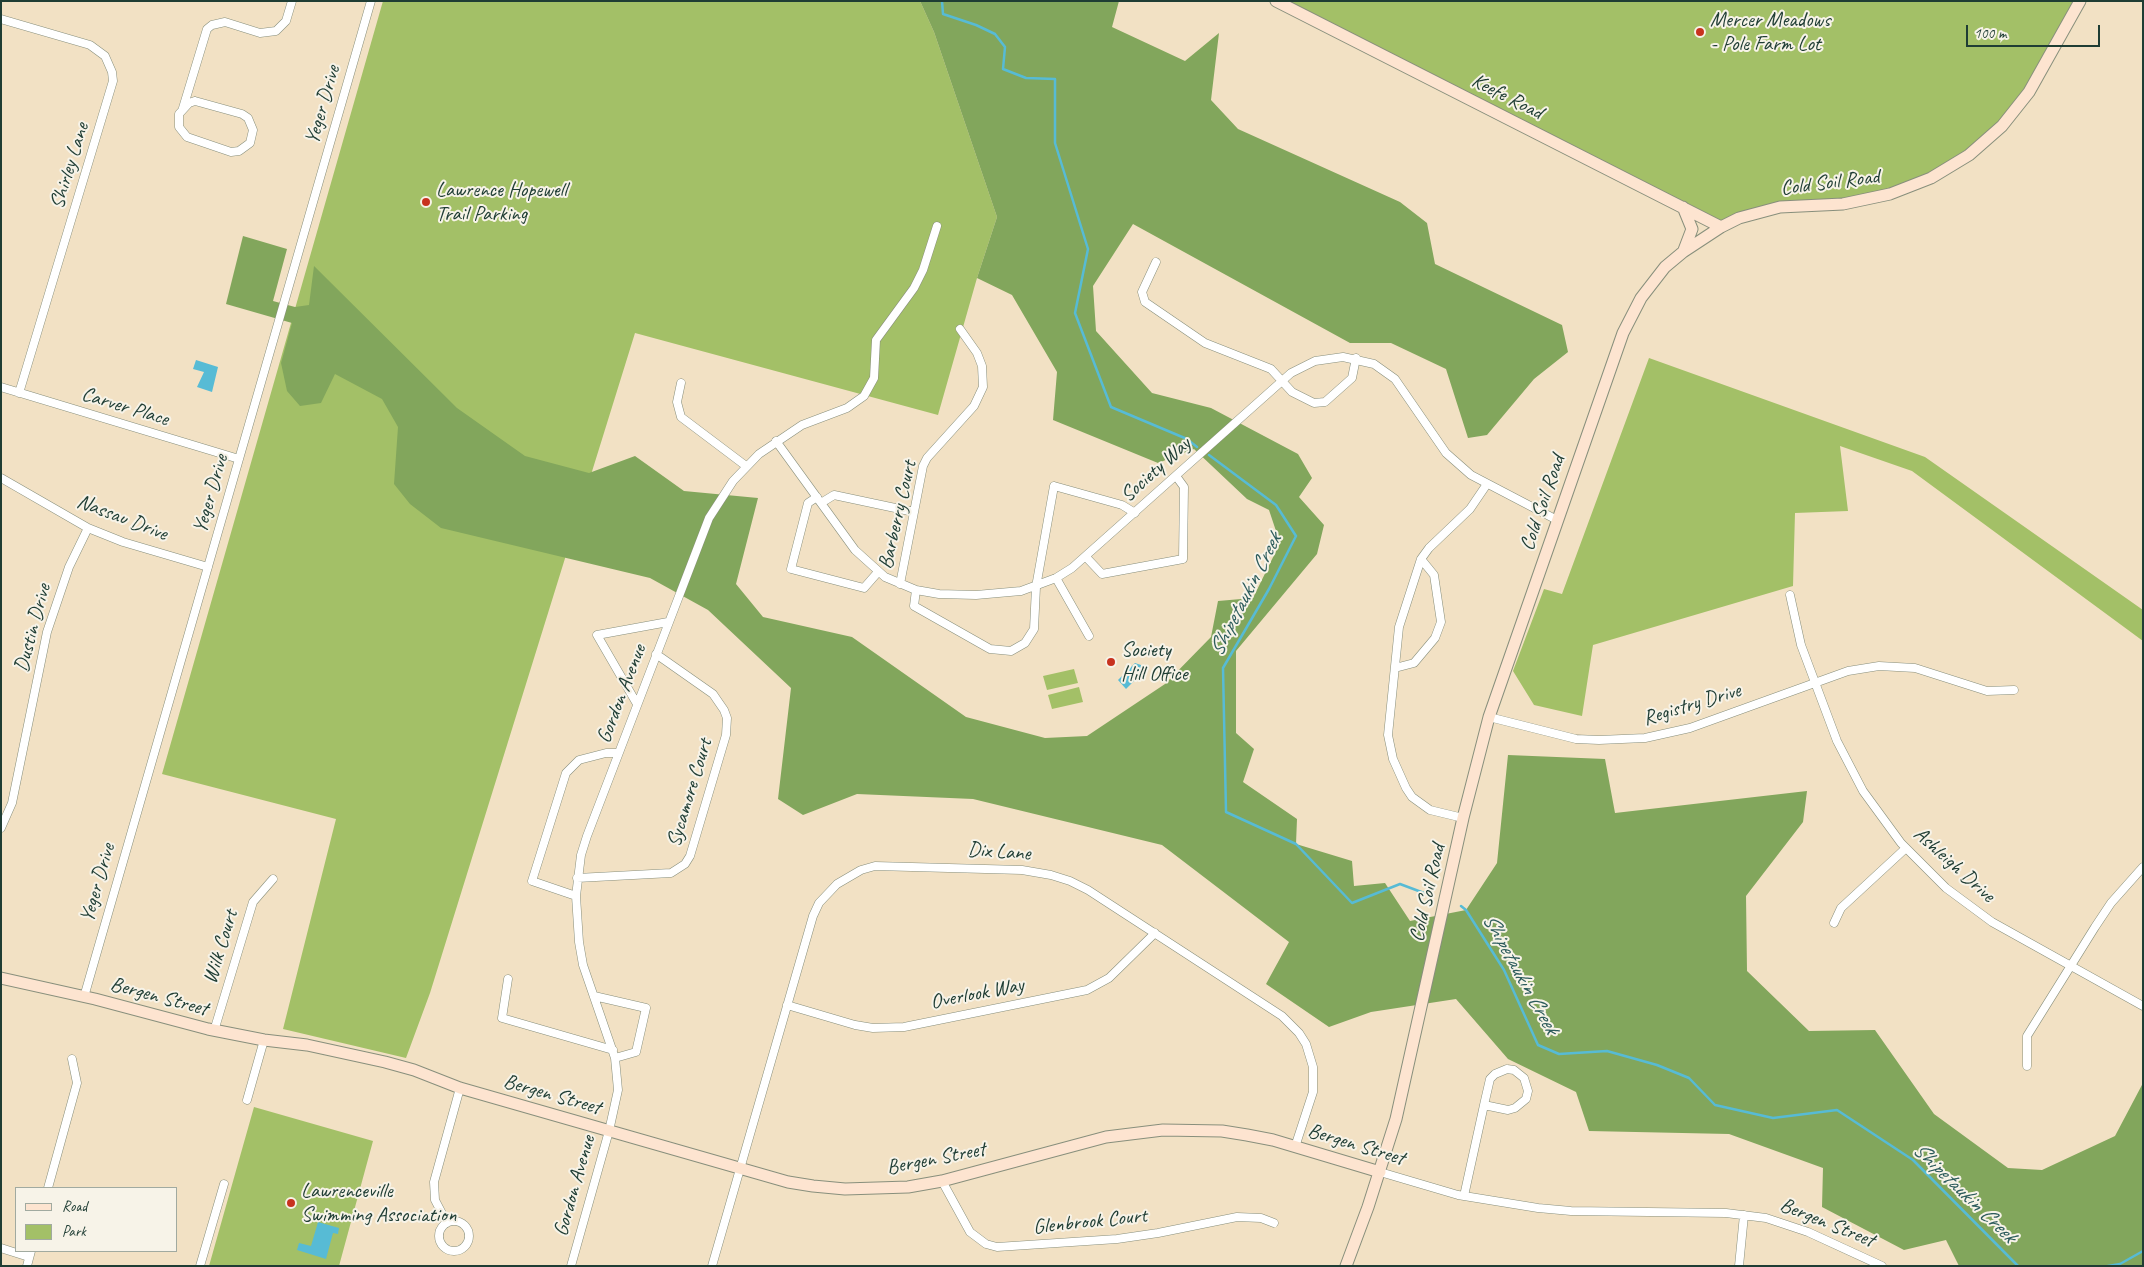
<!DOCTYPE html>
<style>
body{margin:0}
#map{position:relative;width:2144px;height:1267px;overflow:hidden;background:#f2e1c4;font-family:Caveat,sans-serif}
canvas{display:block}
.frame{position:absolute;inset:0;border:2px solid #1f3d34;pointer-events:none}
.legend{position:absolute;left:15px;top:1187px;width:162px;height:65px;box-sizing:border-box;background:#f7f3e8;border:1px solid #a1aaa0;margin:0;padding:6px 9px;list-style:none;font-size:15px;color:#1f3d34}
.legend li{display:flex;align-items:center;gap:10px;height:25px}
.legend b{width:25px;border:1px solid #a1aaa0}
.scale{position:absolute;left:1966px;top:25px;width:134px;height:22px;box-sizing:border-box;border:2px solid #1f3d34;border-top:0;padding-left:6px;font-size:15px;line-height:18px;white-space:nowrap;color:#1f3d34;-webkit-text-stroke:4px #f7f3e8;paint-order:stroke}
</style>
<div id="map">
<canvas width="2144" height="1267"></canvas>
<div class="frame"></div>
<ul class="legend">
<li><b style="height:6px;background:#fde4d0"></b>Road</li>
<li><b style="height:14px;background:#a3c067"></b>Park</li>
</ul>
<div class="scale">100 m</div>
</div>
<script>
const ctx = document.querySelector('canvas').getContext('2d');
ctx.lineJoin = 'round';
function paint(path, color) {
  ctx.fillStyle = color;
  ctx.fill(path, 'evenodd');
}
function toPath(rows) {
  const path = new Path2D();
  for (const r of rows) {
    if (r.length === 3) {
      path.moveTo(r[0] + r[2], r[1]);
      path.arc(r[0], r[1], r[2], 0, 2 * Math.PI);
      continue;
    }
    path.moveTo(r[0], r[1]);
    for (let i = 2; i < r.length; i += 2) path.lineTo(r[i], r[i + 1]);
  }
  return path;
}
function strokePath(path, color, width, dash) {
  ctx.strokeStyle = color;
  ctx.lineWidth = width;
  ctx.lineCap = dash ? 'butt' : 'round';
  ctx.setLineDash(dash || []);
  ctx.stroke(path);
}
function write(font, color, halo, rows, align = 'center') {
  ctx.font = font + ' Caveat,sans-serif';
  ctx.lineWidth = 4;
  ctx.setLineDash([]);
  ctx.textBaseline = 'middle';
  ctx.strokeStyle = halo;
  ctx.fillStyle = color;
  for (const [text, x, y, turn = 0] of rows) {
    ctx.save();
    ctx.translate(x, y);
    ctx.rotate((+turn || 0) * Math.PI / 180);
    ctx.textAlign = isNaN(turn) ? turn : align;
    if (halo) ctx.strokeText(text, 0, 0);
    ctx.fillText(text, 0, 0);
    ctx.restore();
  }
}
paint(toPath([
 [383,1,920,1,934,32,997,217,977,278,938,415,635,333,430,993,406,1058,283,1029,336,819,162,774],
 [1277,1,2080,1,2029,92,1986,141,1890,194,1798,205,1721,227],
 [1649,358,1925,457,2143,610,2143,641,1912,471,1840,446,1848,511,1795,513,1793,586,1593,645,1582,716,1534,705,1513,671,1544,589,1562,594],
 [1074,669,1078,683,1047,690,1043,676],
 [1079,687,1083,702,1052,709,1048,695],
 [254,1107,373,1141,339,1266,209,1266]
]), '#a3c067');
paint(toPath([
 [920,1,1119,1,1112,27,1185,61,1219,33,1211,100,1238,129,1400,202,1427,223,1435,264,1562,325,1568,352,1534,379,1487,435,1468,438,1446,369,1391,343,1350,343,1133,224,1093,286,1096,331,1152,393,1211,408,1298,454,1312,478,1299,497,1324,525,1317,554,1236,651,1236,733,1254,749,1243,782,1297,819,1296,844,1352,861,1354,886,1385,883,1410,921,1466,910,1497,863,1508,755,1605,759,1615,813,1807,791,1803,822,1746,896,1747,971,1809,1031,1875,1030,1934,1114,2008,1168,2042,1170,2115,1136,2143,1083,2143,1266,1959,1266,1946,1240,1904,1250,1822,1207,1823,1168,1729,1134,1589,1131,1576,1092,1508,1059,1456,999,1371,1012,1329,1027,1266,984,1289,942,1162,845,973,799,857,794,803,815,778,799,791,688,708,610,650,578,441,528,410,504,394,484,398,427,382,399,335,374,321,403,300,406,287,391,281,363,292,323,226,304,243,236,287,249,273,301,295,307,309,305,314,266,457,408,525,456,589,473,635,456,684,491,758,498,736,584,763,617,852,637,966,717,1045,738,1087,736,1165,684,1211,637,1218,601,1253,598,1280,543,1269,510,1247,499,1194,449,1158,463,1053,420,1057,372,1012,295,977,278,997,217,934,32]
]), '#82a65c');
paint(toPath([
 [196,360,218,367,212,392,197,387,204,372,193,369],
 [1135,663,1141,665,1144,671,1126,689,1118,680],
 [318,1222,339,1228,338,1234,333,1233,326,1259,297,1250,299,1243,311,1246]
]), '#57bbd5');
strokePath(toPath([
 [942,1,943,14,976,25,995,34,1005,47,1003,69,1026,78,1055,79,1055,143,1088,249,1075,313,1111,407,1187,439,1197,447],
 [1209,455,1276,505,1296,536,1269,589,1223,668,1226,812,1296,844,1352,903,1400,884,1432,896],
 [1461,906,1466,910,1504,970,1538,1045,1559,1054,1607,1051,1657,1065,1689,1078,1715,1105,1773,1118,1837,1110,1913,1160,2018,1266],
 [2108,1266,2120,1264,2143,1251]
]), '#57bbd5', 2.5);
const street = toPath([
 [1,19,90,45,105,56,112,72,113,81,19,393],
 [195,101,242,114,248,118,253,130,250,143,239,151,231,152,187,137,179,127,179,114,189,103,195,101],
 [183,108,207,29,212,25,225,22,260,33,276,31,286,21,292,1],
 [1156,262,1142,292,1145,302,1205,343,1271,369,1292,392,1314,403,1325,402,1352,378,1356,358],
 [681,383,677,402,681,417,746,466],
 [1,387,239,459],
 [776,441,855,550,885,577,916,590,939,594,976,595,1021,591,1056,578,1072,568,1291,373,1315,361,1343,357,1374,364,1395,379,1446,453,1471,475,1557,520],
 [1,478,88,528,123,542,208,567],
 [817,497,808,503,791,569,864,588,878,572],
 [821,503,834,495,914,512],
 [1086,557,1102,574,1183,559,1184,487,1176,476],
 [1056,578,1089,636],
 [900,584,923,466,927,458,974,406,983,387,982,366,977,353,960,329],
 [916,590,914,606,990,649,1011,651,1025,643,1034,629,1036,587,1054,486,1122,505,1135,513],
 [1790,595,1801,645,1837,741,1863,791,1901,843,1946,888,1992,922,2143,1006],
 [1395,668,1414,663,1435,638,1441,622,1434,575,1421,559],
 [637,704,597,635,668,622],
 [1489,717,1576,739,1599,740,1645,738,1690,728,1848,671,1879,666,1915,668,1987,691,2014,690],
 [1463,818,1430,810,1412,797,1406,788,1393,759,1388,735,1399,627,1421,559,1429,548,1470,509,1487,484],
 [1,828,12,803,47,632,69,567,88,528],
 [577,878,671,873,685,864,690,856,726,735,727,718,724,710,713,694,656,654],
 [576,896,532,881,566,773,579,760,606,753,618,753],
 [1834,923,1841,908,1906,848],
 [508,979,502,1018,613,1050],
 [594,996,646,1008,636,1052,615,1058],
 [84,997,371,1],
 [787,1005,855,1025,873,1028,904,1027,1087,990,1109,978,1155,933],
 [214,1031,253,902,273,879],
 [2027,1066,2027,1036,2095,927,2111,903,2143,867],
 [1507,1069,1514,1070,1524,1078,1528,1091,1526,1099,1515,1108,1508,1110,1484,1105,1490,1079,1495,1074,1507,1069],
 [247,1100,264,1040],
 [1380,1172,1458,1195,1538,1208,1571,1211,1726,1213,1766,1218,1808,1232,1882,1266],
 [942,1181,970,1232,986,1244,997,1247,1117,1239,1158,1233,1237,1217,1261,1218,1274,1223],
 [48,1188,77,1083,72,1059],
 [1464,1196,1484,1105],
 [454,1236,15],
 [447,1223,435,1200,434,1182,460,1088],
 [1,1248,29,1257],
 [27,1266,31,1251],
 [200,1266,224,1184],
 [571,1266,609,1131,618,1090,615,1058,583,965,579,942,576,896,581,855,587,836,709,518,733,481,759,454,802,425,847,408,864,396,874,378,876,340,914,288,923,270,937,226],
 [712,1266,813,916,819,903,837,884,861,870,875,866,1022,870,1051,875,1070,881,1088,890,1282,1016,1299,1033,1306,1044,1313,1067,1313,1092,1295,1147],
 [1739,1266,1744,1215]
]);
const secondary = toPath([
 [1276,1,1721,227],
 [1683,207,1692,229,1684,250],
 [1,978,95,999,208,1029,264,1040,307,1045,385,1062,414,1070,460,1088,788,1182,813,1186,845,1189,908,1187,942,1181,1106,1137,1163,1130,1222,1131,1247,1135,1273,1140,1380,1172],
 [1346,1266,1368,1207,1396,1119,1463,818,1489,717,1623,333,1641,298,1665,267,1683,252,1721,227,1739,218,1780,207,1843,204,1890,194,1931,178,1969,155,2002,126,2029,92,2080,1]
]);
strokePath(street, '#888f7c', 9);
strokePath(secondary, '#888f7c', 13);
strokePath(street, '#fff', 8);
strokePath(secondary, '#fde4d0', 11);
for (const [x, y, r, color] of [
 [1700,32,5,"#c8321e"],
 [426,202,5,"#c8321e"],
 [1111,662,5,"#c8321e"],
 [291,1203,5,"#c8321e"]
]) {
  const dot = new Path2D();
  dot.arc(x, y, r, 0, 2 * Math.PI);
  ctx.fillStyle = color;
  ctx.fill(dot);
  strokePath(dot, '#f7f3e8', 2);
}
write('21px', '#1f3d34', '#f7f3e8', [
 ["Mercer Meadows",1710,20],
 ["- Pole Farm Lot",1710,44],
 ["Lawrence Hopewell",436,190],
 ["Trail Parking",436,214],
 ["Society",1121,650],
 ["Hill Office",1121,674],
 ["Lawrenceville",301,1191],
 ["Swimming Association",301,1215]
], 'left');
write('21px', '#1f3d34', '#f7f3e8', [
 ["Keefe Road",1507,97,27],
 ["Yeger Drive",323,105,-74],
 ["Shirley Lane",70,166,-73],
 ["Cold Soil Road",1830,183,-7],
 ["Carver Place",125,407,17],
 ["Society Way",1156,470,-42],
 ["Yeger Drive",211,494,-74],
 ["Cold Soil Road",1543,503,-71],
 ["Barberry Court",898,515,-77],
 ["Nassau Drive",122,518,21],
 ["Dustin Drive",33,628,-75],
 ["Gordon Avenue",622,694,-69],
 ["Registry Drive",1692,705,-17],
 ["Sycamore Court",690,793,-73],
 ["Dix Lane",999,852,4],
 ["Ashleigh Drive",1954,865,42],
 ["Yeger Drive",98,883,-74],
 ["Cold Soil Road",1428,893,-77],
 ["Wilk Court",221,947,-73],
 ["Overlook Way",977,994,-11],
 ["Bergen Street",159,997,15],
 ["Bergen Street",552,1095,16],
 ["Bergen Street",1356,1145,17],
 ["Bergen Street",936,1159,-11],
 ["Gordon Avenue",575,1186,-74],
 ["Glenbrook Court",1090,1222,-6],
 ["Bergen Street",1827,1223,22]
]);
write('italic 22px', '#2d5c5c', '#f7f3e8', [
 ["Shipetaukin Creek",1246,595,-63],
 ["Shipetaukin Creek",1520,974,61],
 ["Shipetaukin Creek",1964,1193,44]
]);
</script>
